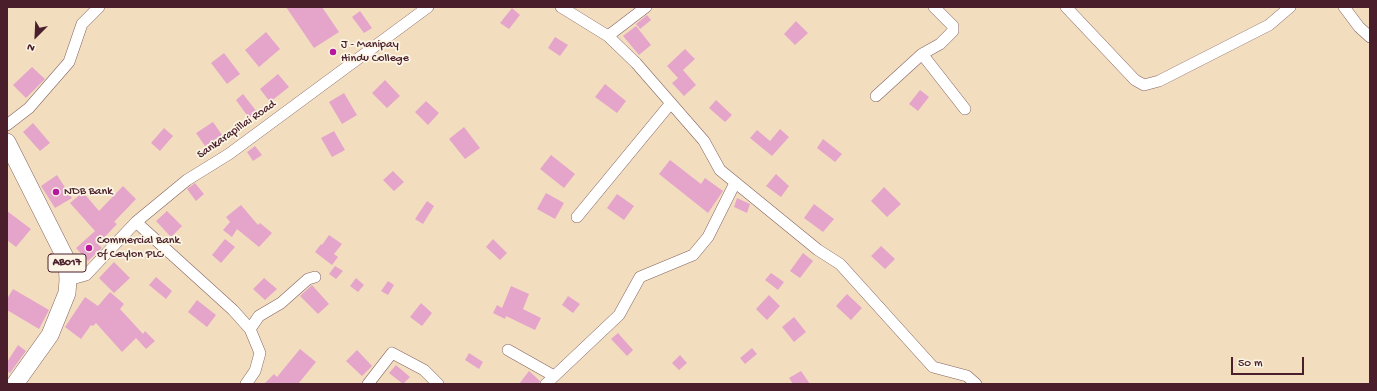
<!DOCTYPE html>
<style>
body{margin:0}
#map{position:relative;width:1377px;height:391px;overflow:hidden;background:#f2debf;font-family:"Gochi Hand",sans-serif}
canvas{display:block}
.frame{position:absolute;inset:0;border:8px solid #4a1f2b;pointer-events:none}
.north{position:absolute;left:16px;top:16px;width:40px;height:40px;-webkit-text-stroke:3px #fcf5e5;paint-order:stroke;rotate:204deg;font-size:11px;font-weight:700;line-height:16px;text-align:center;color:#4a1f2b}
.north::after{content:'';display:block;margin:auto;width:14px;height:18px;background:#4a1f2b;clip-path:polygon(50% 0,100% 100%,50% 72%,0 100%)}
.scale{position:absolute;left:1231px;top:357px;width:73px;height:18px;box-sizing:border-box;border:2px solid #4a1f2b;border-top:0;padding-left:5px;font-size:12px;line-height:14px;white-space:nowrap;color:#4a1f2b;-webkit-text-stroke:3px #fcf5e5;paint-order:stroke}
</style>
<div id="map">
<canvas width="1377" height="391"></canvas>
<div class="frame"></div>
<div class="north">N</div>
<div class="scale">50 m</div>
</div>
<script>
const ctx = document.querySelector('canvas').getContext('2d');
ctx.lineJoin = 'round';
function paint(path, color) {
  ctx.fillStyle = color;
  ctx.fill(path, 'evenodd');
}
function toPath(rows) {
  const path = new Path2D();
  for (const r of rows) {
    path.moveTo(r[0], r[1]);
    for (let i = 2; i < r.length; i += 2) path.lineTo(r[i], r[i + 1]);
  }
  return path;
}
function strokePath(path, color, width, dash) {
  ctx.strokeStyle = color;
  ctx.lineWidth = width;
  ctx.lineCap = dash ? 'butt' : 'round';
  ctx.setLineDash(dash || []);
  ctx.stroke(path);
}
function write(font, color, halo, rows, align = 'center') {
  ctx.font = font + ' "Gochi Hand",sans-serif';
  ctx.lineWidth = 3.5;
  ctx.setLineDash([]);
  ctx.textBaseline = 'middle';
  ctx.strokeStyle = halo;
  ctx.fillStyle = color;
  for (const [text, x, y, turn = 0] of rows) {
    ctx.save();
    ctx.translate(x, y);
    ctx.rotate((+turn || 0) * Math.PI / 180);
    ctx.textAlign = isNaN(turn) ? turn : align;
    if (halo) ctx.strokeText(text, 0, 0);
    ctx.fillText(text, 0, 0);
    ctx.restore();
  }
}
paint(toPath([
 [286,7,322,7,339,32,314,48],
 [512,8,520,15,509,29,500,23],
 [360,11,372,28,364,33,352,17],
 [647,15,651,20,640,29,636,24],
 [796,21,808,33,795,45,784,34],
 [636,26,651,45,639,55,623,36],
 [266,32,280,49,259,67,245,50],
 [555,37,568,45,560,56,548,48],
 [685,49,695,59,683,70,696,85,684,96,672,83,678,78,667,66],
 [224,53,240,74,227,84,211,63],
 [32,67,45,79,26,98,13,85],
 [278,74,289,87,270,102,260,89],
 [385,80,400,96,387,108,372,93],
 [605,84,626,101,617,113,595,97],
 [920,90,929,97,918,111,909,104],
 [344,93,357,115,342,124,329,102],
 [243,94,257,112,249,118,236,100],
 [716,100,732,115,725,122,709,108],
 [426,101,439,113,428,125,415,112],
 [213,122,222,135,205,146,196,133],
 [33,123,50,143,40,151,23,132],
 [464,127,480,148,465,159,449,139],
 [164,128,173,136,160,151,151,143],
 [780,129,789,137,772,156,750,138,757,130,770,141],
 [334,131,345,150,332,157,321,138],
 [823,139,842,154,835,162,817,148],
 [255,146,262,155,253,161,247,152],
 [551,155,575,174,564,188,540,169],
 [670,160,701,184,705,178,723,191,708,213,659,174],
 [393,171,404,182,394,191,383,180],
 [776,174,789,186,781,197,766,186],
 [57,175,72,198,55,208,41,186],
 [195,183,204,194,196,201,187,189],
 [123,186,136,199,114,222,117,224,98,244,102,248,88,261,76,248,95,231,70,203,83,192,99,211],
 [884,187,901,204,887,217,871,201],
 [546,193,564,203,555,219,537,209],
 [617,194,634,206,624,220,607,208],
 [737,198,750,204,747,213,734,207],
 [427,201,434,206,423,224,415,219],
 [814,204,834,219,823,232,804,218],
 [241,205,258,225,260,223,272,233,259,247,237,229,232,237,223,230,230,222,226,217],
 [7,211,31,229,16,247,7,240],
 [167,211,182,226,171,237,156,221],
 [329,235,342,244,334,254,338,257,332,265,315,252,321,244,322,245],
 [225,239,235,247,221,263,212,255],
 [493,239,507,253,500,260,486,247],
 [881,246,895,259,885,269,871,256],
 [803,253,813,261,800,278,790,271],
 [114,262,130,278,114,293,99,278],
 [335,266,343,271,336,279,329,274],
 [771,273,784,282,778,290,765,280],
 [156,277,172,291,166,299,149,285],
 [264,278,277,289,265,300,253,289],
 [356,278,364,285,358,292,350,286],
 [388,281,394,285,388,295,381,291],
 [312,285,329,304,318,314,300,296],
 [511,286,529,294,523,309,541,318,535,330,506,316,505,319,493,313,497,305,502,308],
 [13,289,49,310,39,329,7,310,7,299],
 [110,292,124,304,120,309,143,334,145,331,155,341,146,349,136,338,122,352,96,323,93,326,91,325,81,339,65,327,85,297,98,306],
 [847,294,862,308,851,320,836,306],
 [769,295,780,306,767,320,756,309],
 [568,296,580,304,573,313,562,305],
 [197,300,216,315,207,327,188,312],
 [421,303,432,313,422,326,410,317],
 [794,317,806,332,794,342,782,327],
 [618,333,633,350,627,356,611,339],
 [18,345,26,351,10,373,7,371,7,362],
 [752,348,757,354,745,364,740,358],
 [300,349,316,362,298,384,264,384,274,374,277,377],
 [357,350,372,366,362,376,346,361],
 [469,353,483,362,479,369,465,360],
 [680,355,687,363,679,370,672,363],
 [396,365,410,377,403,384,389,373],
 [529,371,540,381,539,384,519,384],
 [801,371,810,384,793,384,789,378]
]), '#e5a4ca');
const street = toPath([
 [561,7,608,36,636,63,704,141,720,170,818,250,840,264,933,367,967,376,976,384],
 [934,7,953,26,953,31,940,44,922,54,965,109],
 [1066,7,1135,80,1144,85,1159,81,1269,25,1290,7],
 [1344,7,1359,27,1370,37],
 [608,36,646,7],
 [876,96,922,54],
 [7,125,29,108,69,62,82,24,99,7],
 [577,217,671,103],
 [136,222,233,310,250,329,260,353,255,371,246,384],
 [68,280,86,275,136,222,187,180,229,154,428,7],
 [250,329,259,316,281,303,308,279,315,277],
 [508,350,554,376],
 [368,384,392,353,424,370,438,384],
 [546,384,619,315,640,277,693,255,708,237,735,183]
]);
const primary = toPath([
 [7,142,67,261,68,280,67,293,50,335,15,384]
]);
strokePath(street, '#85625f', 12);
strokePath(primary, '#85625f', 18);
strokePath(street, '#fff', 11);
strokePath(primary, '#fff', 17);
for (const [x, y, r, color] of [
 [333,52,4,"#b5179e"],
 [56,192,4,"#b5179e"],
 [89,248,4,"#b5179e"]
]) {
  const dot = new Path2D();
  dot.arc(x, y, r, 0, 2 * Math.PI);
  ctx.fillStyle = color;
  ctx.fill(dot);
  strokePath(dot, '#fcf5e5', 1.5);
}
for (const [x, y, w] of [
 [67,263,38]
]) {
  const box = new Path2D();
  box.roundRect(x - w / 2, y - 9, w, 18, 3);
  ctx.fillStyle = '#fcf5e5';
  ctx.fill(box);
  strokePath(box, '#4a1f2b', 1);
}
write('bold 11px', '#4a1f2b', null, [
 ["AB017",67,263]
]);
write('12px', '#4a1f2b', '#fcf5e5', [
 ["J - Manipay",341,45],
 ["Hindu College",341,59],
 ["NDB Bank",64,192],
 ["Commercial Bank",97,241],
 ["of Ceylon PLC",97,255]
], 'left');
write('12px', '#4a1f2b', '#fcf5e5', [
 ["Sankarapillai Road",237,130,-35]
]);
</script>
